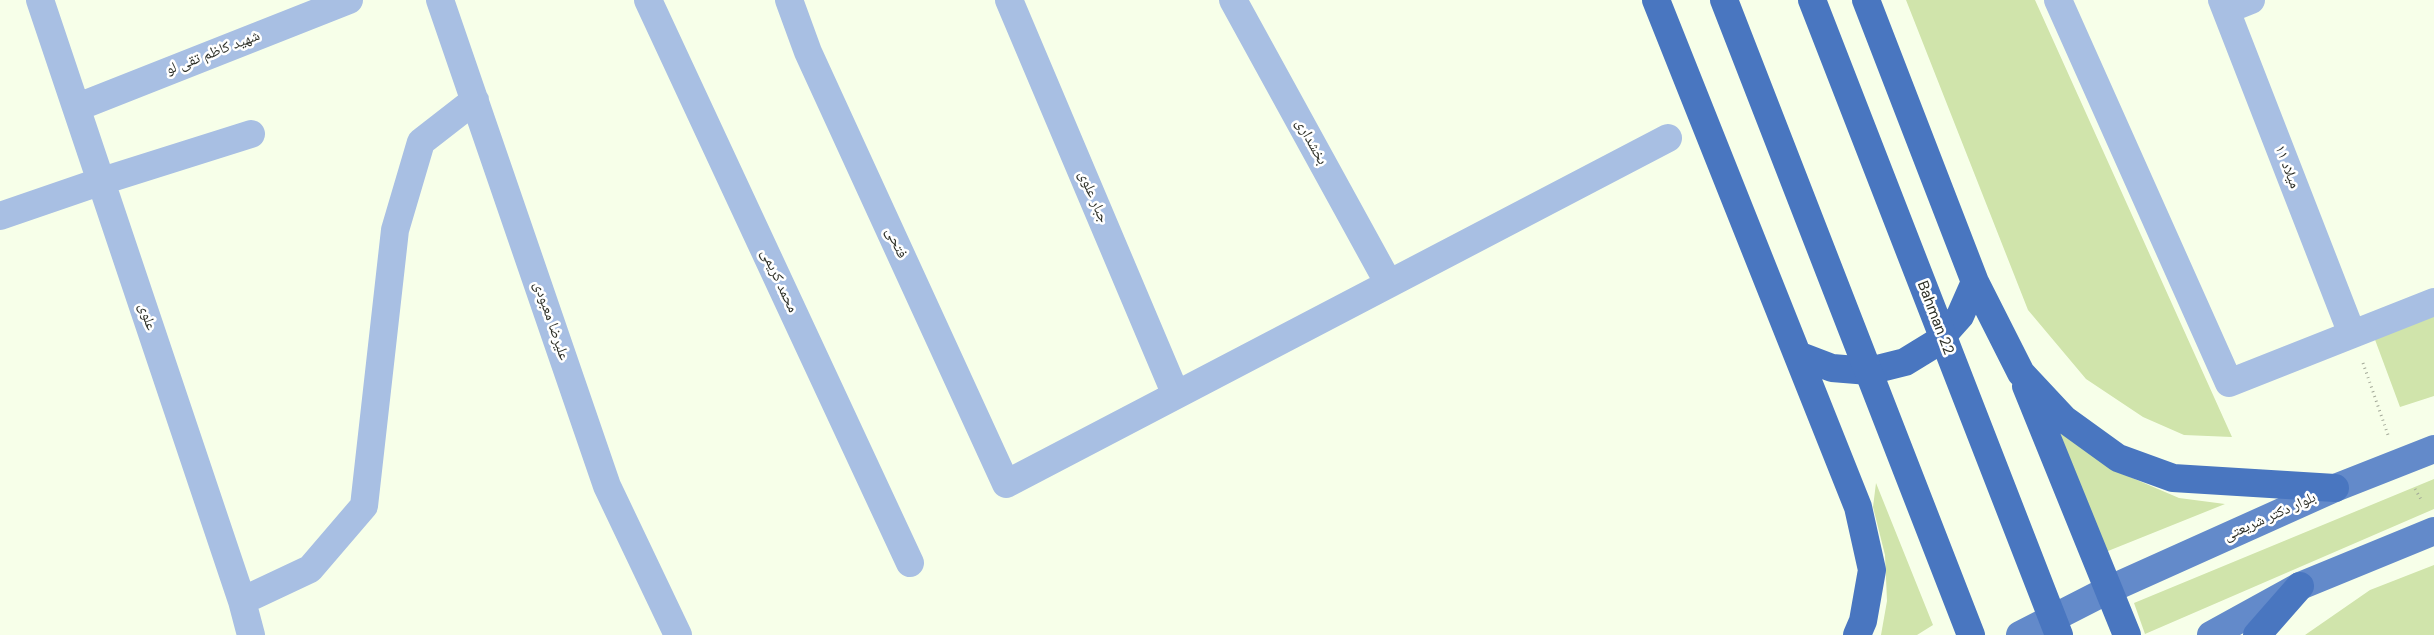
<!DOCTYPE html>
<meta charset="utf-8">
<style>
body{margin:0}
canvas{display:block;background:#f7ffe9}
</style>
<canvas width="2434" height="635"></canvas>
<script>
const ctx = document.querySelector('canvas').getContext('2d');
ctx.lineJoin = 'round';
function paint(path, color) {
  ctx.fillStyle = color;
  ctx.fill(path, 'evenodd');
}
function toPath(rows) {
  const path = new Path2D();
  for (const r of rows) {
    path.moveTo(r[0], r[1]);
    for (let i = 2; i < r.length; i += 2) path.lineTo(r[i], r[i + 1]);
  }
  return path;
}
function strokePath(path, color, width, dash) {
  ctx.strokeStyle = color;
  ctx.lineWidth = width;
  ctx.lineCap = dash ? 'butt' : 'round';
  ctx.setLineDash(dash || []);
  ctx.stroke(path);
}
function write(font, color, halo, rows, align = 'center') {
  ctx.font = font + ' "DM Sans","Noto Naskh Arabic",sans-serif';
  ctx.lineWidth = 5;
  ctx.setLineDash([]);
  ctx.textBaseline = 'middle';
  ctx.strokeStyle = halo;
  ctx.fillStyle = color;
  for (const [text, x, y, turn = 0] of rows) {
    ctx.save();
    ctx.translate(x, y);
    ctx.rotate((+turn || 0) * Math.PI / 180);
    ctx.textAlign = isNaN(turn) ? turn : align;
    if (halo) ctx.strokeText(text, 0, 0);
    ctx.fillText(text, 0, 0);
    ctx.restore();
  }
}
paint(toPath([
 [1906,0,2035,0,2232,437,2184,435,2143,417,2086,379,2028,310],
 [2434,316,2434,396,2400,407,2374,337],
 [2039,402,2130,477,2179,498,2225,504,2103,553],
 [2434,479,2434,509,2145,634,2134,603],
 [1876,483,1933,625,1917,635,1881,635,1887,601,1885,555,1873,507],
 [2434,565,2434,635,2305,635,2370,590]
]), '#d0e4ab');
strokePath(toPath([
 [2363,363,2388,435],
 [2415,489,2422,501]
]), '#a3a998', 3, [1, 4]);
strokePath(toPath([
 [40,0,242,601,251,635],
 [440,0,607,486,678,635],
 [648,0,910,563],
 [789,0,808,52,1006,484,1668,138],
 [1009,0,1176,395],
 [1233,0,1389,284],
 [2058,0,2229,383,2434,302],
 [2222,0,2352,334],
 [2226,10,2251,0],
 [78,107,349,0],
 [0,216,102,181,251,134],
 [242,601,310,569,364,506,395,230,421,142,475,100]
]), '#a8bfe3', 28);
strokePath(toPath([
 [2020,635,2108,590,2335,488,2434,449],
 [2211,635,2300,586,2434,531]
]), '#638aca', 28);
strokePath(toPath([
 [1656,0,1858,507,1872,570,1863,621,1857,635],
 [1866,0,1975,282,2021,373,2064,419,2118,458,2173,478,2335,488],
 [1798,355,1832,368,1869,371,1905,362,1936,343,1960,316,1975,282],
 [2026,386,2127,635],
 [2257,635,2300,586]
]), '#4976c0', 28);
strokePath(toPath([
 [1724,0,1971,635],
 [1812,0,2059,635]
]), '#4976c0', 28);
write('15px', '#2e3028', '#fff', [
 ["شهید کاظم تقی لو",213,53,-21],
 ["بخشداری",1311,142,61],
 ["میلاد ۱۱",2287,167,69],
 ["جبار علوی",1093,197,67],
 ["فتحی",896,243,65],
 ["محمد کریمی",779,281,65],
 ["علوی",147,317,72],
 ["Bahman 22",1935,318,69],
 ["علیرضا معبودی",551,321,71],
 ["بلوار دکتر شریعتی",2270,517,-24]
]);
</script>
